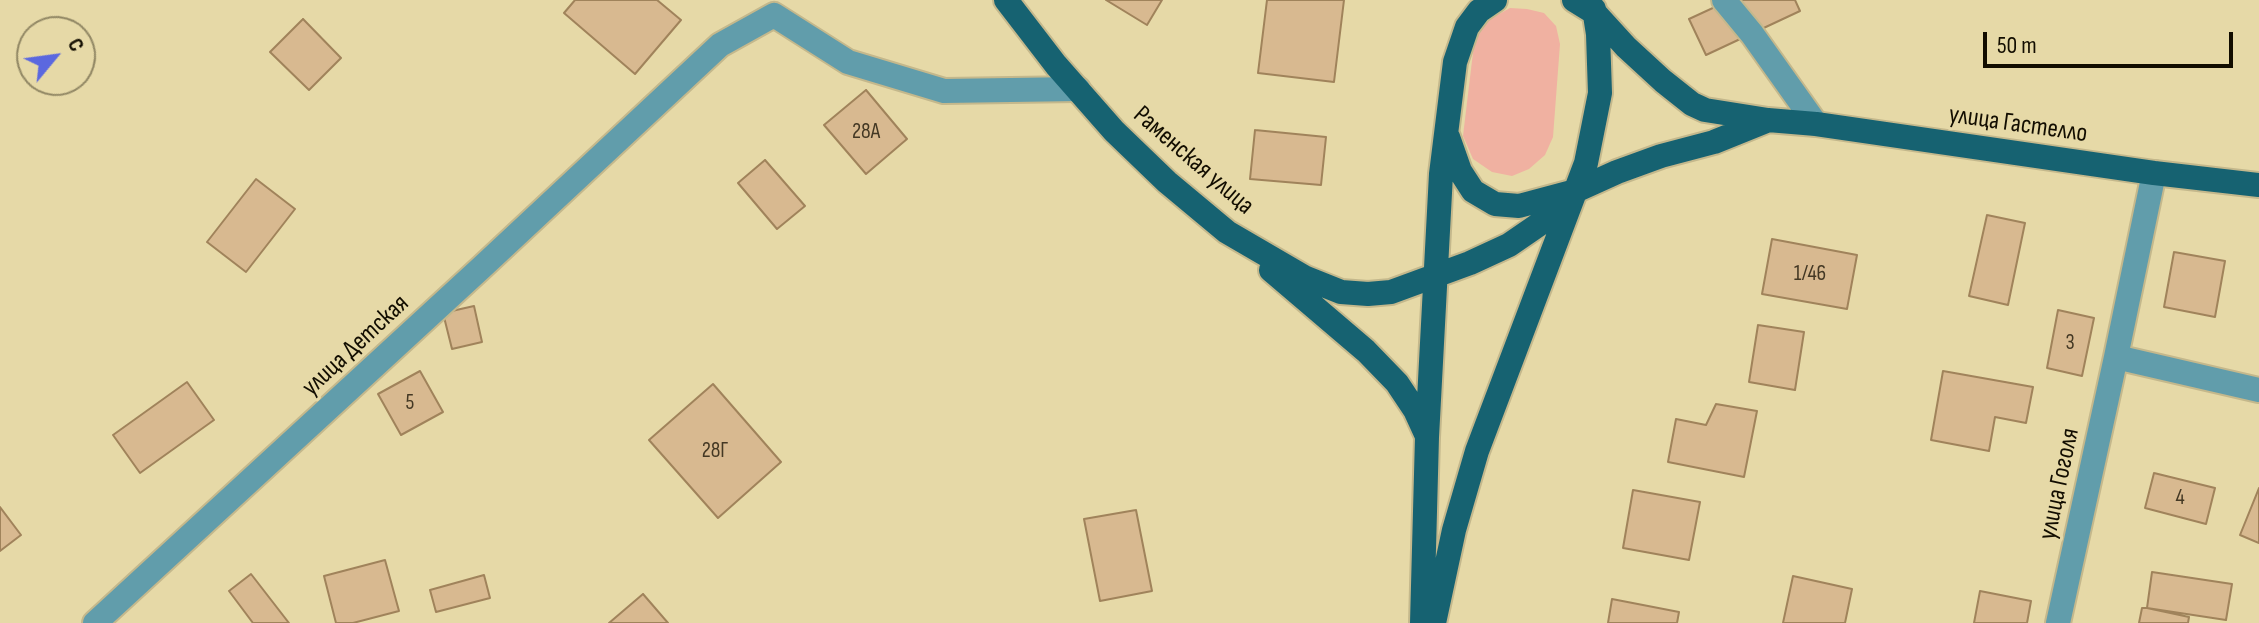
<!DOCTYPE html>
<meta charset="utf-8">
<style>
body{margin:0}
#map{position:relative;width:2259px;height:623px;overflow:hidden;background:#e6d9a7;font-family:"Sofia Sans Condensed",sans-serif}
canvas{display:block}
.north{position:absolute;left:16px;top:16px;width:80px;height:80px;box-sizing:border-box;background:#e6d9a7;border:2px solid #918764;border-radius:50%;rotate:61deg;font-size:22px;font-weight:700;line-height:32px;text-align:center;color:#120d00}
.north::after{content:'';display:block;margin:auto;width:28px;height:36px;background:#5b68df;clip-path:polygon(50% 0,100% 100%,50% 72%,0 100%)}
.scale{position:absolute;left:1983px;top:32px;width:250px;height:36px;box-sizing:border-box;border:4px solid #120d00;border-top:0;padding-left:10px;font-size:24px;line-height:28px;white-space:nowrap;color:#120d00;-webkit-text-stroke:6px #e6d9a7;paint-order:stroke}
</style>
<div id="map">
<canvas width="2259" height="623"></canvas>
<div class="north">С</div>
<div class="scale">50 m</div>
</div>
<script>
const ctx = document.querySelector('canvas').getContext('2d');
ctx.lineJoin = 'round';
function paint(path, color) {
  ctx.fillStyle = color;
  ctx.fill(path, 'evenodd');
}
function toPath(rows) {
  const path = new Path2D();
  for (const r of rows) {
    path.moveTo(r[0], r[1]);
    for (let i = 2; i < r.length; i += 2) path.lineTo(r[i], r[i + 1]);
  }
  return path;
}
function strokePath(path, color, width, dash) {
  ctx.strokeStyle = color;
  ctx.lineWidth = width;
  ctx.lineCap = dash ? 'butt' : 'round';
  ctx.setLineDash(dash || []);
  ctx.stroke(path);
}
function write(font, color, halo, rows, align = 'center') {
  ctx.font = font + ' "Sofia Sans Condensed",sans-serif';
  ctx.lineWidth = 6;
  ctx.setLineDash([]);
  ctx.textBaseline = 'middle';
  ctx.strokeStyle = halo;
  ctx.fillStyle = color;
  for (const [text, x, y, turn = 0] of rows) {
    ctx.save();
    ctx.translate(x, y);
    ctx.rotate((+turn || 0) * Math.PI / 180);
    ctx.textAlign = isNaN(turn) ? turn : align;
    if (halo) ctx.strokeText(text, 0, 0);
    ctx.fillText(text, 0, 0);
    ctx.restore();
  }
}
paint(toPath([
 [1510,8,1527,9,1544,13,1556,26,1560,44,1553,137,1545,155,1529,169,1512,176,1492,172,1473,159,1463,136,1475,36,1490,19]
]), '#f0b1a1');
const building = toPath([
 [575,0,657,0,681,20,635,74,564,13,575,0],
 [1106,0,1162,0,1147,25,1106,0],
 [1267,0,1344,0,1334,82,1258,73,1267,0],
 [1730,0,1795,0,1800,11,1706,55,1689,19,1730,0],
 [303,19,341,58,309,90,270,52,303,19],
 [866,90,907,139,866,174,824,125,866,90],
 [1255,130,1326,137,1321,185,1250,179,1255,130],
 [765,160,805,206,777,229,738,183,765,160],
 [256,179,295,209,246,272,207,242,256,179],
 [1987,215,2025,223,2008,305,1969,296,1987,215],
 [1772,239,1857,255,1847,309,1762,294,1772,239],
 [2174,252,2225,261,2215,317,2164,307,2174,252],
 [474,306,482,342,452,349,443,313,474,306],
 [2058,310,2094,318,2082,376,2047,368,2058,310],
 [1758,325,1804,332,1795,390,1749,382,1758,325],
 [420,371,443,412,401,435,378,394,420,371],
 [1943,371,2033,387,2026,423,1995,417,1989,451,1931,440,1943,371],
 [187,382,214,420,140,473,113,435,187,382],
 [713,384,781,462,718,518,649,440,713,384],
 [1716,404,1757,411,1744,477,1668,462,1676,419,1706,425,1716,404],
 [2154,473,2215,488,2206,524,2145,508,2154,473],
 [2259,488,2259,543,2240,535,2259,488],
 [1633,490,1700,502,1689,560,1623,548,1633,490],
 [0,507,21,535,0,551,0,507],
 [1136,510,1152,591,1100,601,1084,519,1136,510],
 [385,560,399,611,353,623,336,623,324,576,385,560],
 [2152,572,2232,584,2226,620,2147,608,2152,572],
 [251,574,289,623,253,623,229,591,251,574],
 [484,575,490,598,436,612,430,590,484,575],
 [1793,576,1852,589,1845,623,1783,623,1793,576],
 [1980,591,2031,601,2027,623,1974,623,1980,591],
 [643,594,668,623,609,623,643,594],
 [1612,599,1679,612,1677,623,1608,623,1612,599],
 [2142,608,2147,608,2189,617,2188,623,2139,623,2142,608]
]);
paint(building, '#d8b990');
strokePath(building, '#a0835b', 2);
const minor = toPath([
 [1724,0,1752,34,1816,124],
 [2116,357,2259,390],
 [95,623,481,268,720,45,774,15,848,62,944,91,1078,89],
 [2058,623,2116,357,2154,173]
]);
const major = toPath([
 [1006,0,1056,65,1114,131,1167,182,1227,232,1306,278,1341,292,1368,294,1391,292,1470,263,1509,245,1541,223,1575,191],
 [1574,0,1595,13,1626,47,1663,81,1692,104,1705,110,1768,120,1816,124,2154,173,2259,185],
 [1448,137,1460,171,1473,191,1495,204,1519,206,1575,191,1617,172,1661,156,1714,142,1766,121],
 [1271,270,1366,351,1397,383,1415,410,1426,434],
 [1422,623,1427,437,1441,174,1455,62,1467,27,1479,11,1495,0],
 [1434,623,1454,530,1477,451,1586,163,1600,93,1598,34,1594,9]
]);
strokePath(minor, '#c4b88c', 28);
strokePath(major, '#c4b88c', 28);
strokePath(minor, '#619dab', 24);
strokePath(major, '#166271', 24);
write('22px', '#443824', null, [
 ["28А",866,132],
 ["1/46",1810,274],
 ["3",2070,343],
 ["5",410,403],
 ["28Г",715,451],
 ["4",2180,498]
]);
write('26px', '#120d00', '#e6d9a7', [
 ["улица Гастелло",2018,125,8],
 ["Раменская улица",1193,161,41],
 ["улица Детская",356,346,-43],
 ["улица Гоголя",2060,484,-78]
]);
</script>
